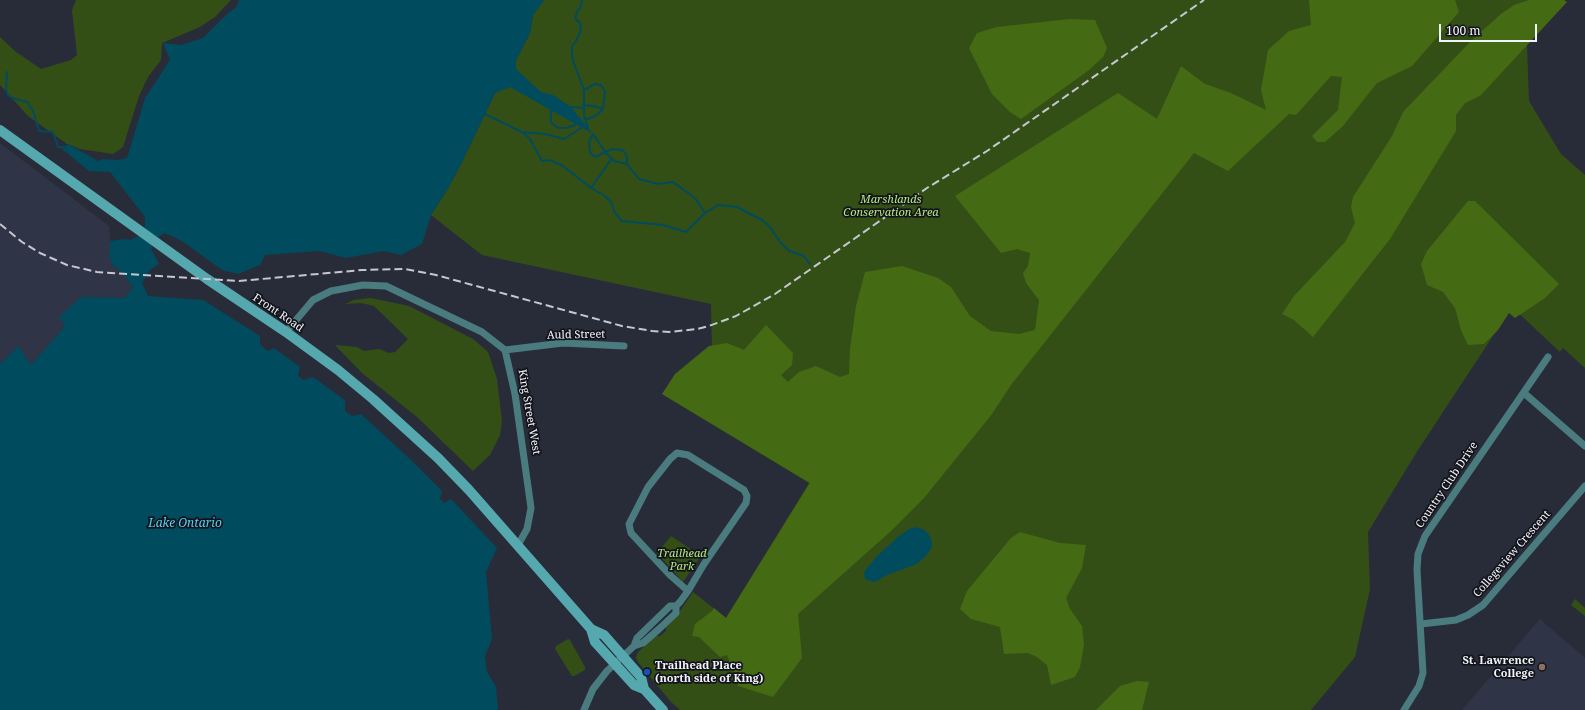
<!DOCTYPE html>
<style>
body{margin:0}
#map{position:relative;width:1585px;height:710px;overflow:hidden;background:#282c38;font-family:"Noto Serif",serif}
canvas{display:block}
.scale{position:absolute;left:1439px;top:24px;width:98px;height:18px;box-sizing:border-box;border:2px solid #f2f4fc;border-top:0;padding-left:5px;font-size:12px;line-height:14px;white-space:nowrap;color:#f2f4fc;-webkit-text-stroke:3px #13141a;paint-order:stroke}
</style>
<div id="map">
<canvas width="1585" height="710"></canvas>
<div class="scale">100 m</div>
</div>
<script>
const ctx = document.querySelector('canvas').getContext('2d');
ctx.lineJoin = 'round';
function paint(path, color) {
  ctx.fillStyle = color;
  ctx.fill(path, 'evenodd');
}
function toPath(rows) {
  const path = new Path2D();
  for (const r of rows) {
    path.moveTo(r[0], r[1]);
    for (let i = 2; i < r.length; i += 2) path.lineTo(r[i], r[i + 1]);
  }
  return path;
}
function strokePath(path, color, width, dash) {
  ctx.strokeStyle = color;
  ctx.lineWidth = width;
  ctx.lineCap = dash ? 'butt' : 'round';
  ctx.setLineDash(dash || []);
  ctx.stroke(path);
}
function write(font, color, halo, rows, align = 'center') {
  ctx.font = font + ' "Noto Serif",serif';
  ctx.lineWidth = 3.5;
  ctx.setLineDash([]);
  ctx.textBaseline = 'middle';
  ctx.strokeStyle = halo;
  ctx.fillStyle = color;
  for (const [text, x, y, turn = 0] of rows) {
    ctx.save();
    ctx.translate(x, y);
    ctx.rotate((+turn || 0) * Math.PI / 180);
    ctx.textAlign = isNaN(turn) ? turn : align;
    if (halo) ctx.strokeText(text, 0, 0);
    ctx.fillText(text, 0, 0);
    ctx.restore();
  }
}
paint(toPath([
 [0,143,109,226,113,265,124,274,133,288,124,298,81,297,65,326,31,365,18,347,0,364],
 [1540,619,1585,658,1585,710,1462,710]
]), '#2f3546');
paint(toPath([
 [76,0,231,0,215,17,200,27,162,43,161,60,148,77,139,96,123,147,113,154,80,149,67,144,28,116,0,85,0,37,16,52,41,69,71,60,77,55,72,10],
 [544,0,1565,0,1527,45,1529,101,1561,154,1585,175,1585,368,1563,348,1560,352,1512,307,1418,450,1368,532,1370,589,1355,657,1311,710,680,710,671,702,638,662,636,658,638,652,656,636,660,636,666,631,666,627,678,614,693,592,726,618,809,483,662,394,712,350,711,304,482,255,431,215,447,190,461,164,495,93,516,69,516,60,530,33,533,15],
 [371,298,409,306,473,339,488,352,497,379,502,421,500,435,490,455,473,471,417,417,362,373,335,345,357,347,364,351,379,349,389,353,395,352,408,339,374,306,361,303,345,304,354,300],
 [671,536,701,556,683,582,657,553],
 [1575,599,1585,608,1585,616,1571,605],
 [568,639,570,640,585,667,585,670,574,676,572,676,555,649,556,646]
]), '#344f16');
paint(toPath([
 [1309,0,1455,0,1459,12,1412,66,1377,83,1343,126,1325,142,1317,142,1312,136,1338,110,1342,77,1331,76,1296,115,1289,114,1228,171,1194,153,1011,385,992,414,924,498,891,531,798,614,802,658,773,697,738,686,735,674,727,655,720,657,699,637,692,636,695,624,712,611,714,608,726,618,810,483,662,394,675,374,709,346,727,343,744,350,766,325,793,353,792,365,781,375,788,382,799,372,816,366,840,377,849,374,850,349,856,306,865,272,902,266,938,278,951,287,970,316,991,331,1019,334,1035,330,1039,300,1026,283,1023,273,1028,266,1030,253,1017,249,1001,253,955,196,1118,93,1157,119,1181,66,1205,84,1231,93,1266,110,1261,90,1268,50,1289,31,1311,25],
 [1529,0,1564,0,1567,2,1480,96,1465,103,1456,115,1456,131,1390,239,1313,337,1294,320,1282,314,1294,296,1345,242,1355,223,1351,207,1353,197,1392,136,1403,112,1471,41,1501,14,1514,5],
 [1070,19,1095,20,1107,48,1103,57,1089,70,1021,119,1010,112,992,94,969,48,977,33,997,27],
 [1468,201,1475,201,1559,284,1545,298,1515,318,1509,313,1498,330,1484,344,1468,345,1461,330,1455,308,1443,292,1427,285,1421,264,1427,251],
 [1020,532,1060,543,1086,545,1082,568,1066,598,1070,609,1082,626,1084,645,1080,667,1075,677,1051,685,1047,665,1037,657,1028,653,1004,654,1000,627,971,619,960,609,967,591,1011,538],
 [1137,681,1149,682,1142,710,1096,710,1120,686]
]), '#456a14');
paint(toPath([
 [239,0,544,0,533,15,530,33,516,60,516,69,541,92,553,95,571,107,593,134,510,87,495,93,461,164,447,190,431,215,422,244,401,255,384,251,346,258,319,251,265,255,260,265,238,274,222,270,182,241,165,233,157,238,151,249,159,264,150,270,142,283,148,296,203,300,260,336,260,345,268,351,274,348,300,367,298,375,303,380,313,377,345,400,345,411,352,416,361,414,412,461,442,491,440,499,444,503,451,499,497,548,486,572,492,639,485,656,487,672,496,687,498,710,0,710,0,364,18,346,31,365,65,326,59,317,81,297,124,298,133,288,124,274,113,265,109,256,110,241,125,239,130,240,139,236,145,227,145,217,110,172,89,171,62,149,68,144,98,161,103,159,118,160,127,158,145,98,170,60,163,43,181,45,203,38,223,18,237,6],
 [915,527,925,530,931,538,932,547,926,556,917,564,887,575,877,581,873,582,865,579,864,572,877,556,899,536,909,529]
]), '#004b5e');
strokePath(toPath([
 [582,0,581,6,578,10,575,18,580,23,581,30,576,41,572,46,572,58,584,90,584,115,588,128],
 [7,72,6,89,8,95,12,98,27,102,33,111,39,131,53,132,58,147,64,147],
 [584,90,595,84,601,85,605,92,603,109,597,115,588,119,584,119],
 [583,105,593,106,603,109],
 [571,107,583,108],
 [551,109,551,122,558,128,566,128,575,125],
 [485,114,522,132,545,134,564,139,581,128],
 [522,132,530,139,542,161,550,160,563,166,591,188,605,196,611,202,615,213,622,221,663,225,686,232,705,213,718,205,737,207,762,220,770,227,780,242,789,251,804,256,810,264],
 [593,134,606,153,614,161,627,164,639,179,658,184,673,182,695,198,705,213],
 [593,134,589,142,590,153,595,157,612,149,623,150,627,157,627,163],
 [591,188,612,158]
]), '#004b5e', 2);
strokePath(toPath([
 [286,332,313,300,331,291,363,285,386,286,482,332,505,350,515,394,531,508,527,529,518,545],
 [505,350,563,343,624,346],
 [1524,393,1585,446],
 [1421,624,1456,620,1468,615,1483,605,1585,486],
 [634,646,643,643,659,629,676,613,676,606],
 [584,710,593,689,607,671,634,646,637,638,670,606,676,606,680,602,688,591,704,564,746,503,747,496,744,490,688,455,677,453,670,459,648,487,629,524,631,533,671,576,688,591],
 [1404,710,1419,686,1423,673,1417,570,1418,554,1425,536,1548,357]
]), '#4a7b7f', 7);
strokePath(toPath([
 [0,130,207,279,286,332,338,370,373,399,438,458,469,490,591,629,604,635,633,668,641,677,644,689,663,710],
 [591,629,595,642,634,685,644,689]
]), '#54a8ae', 10);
strokePath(toPath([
 [0,224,22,242,40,253,67,265,97,272,239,281,362,270,405,269,436,275,622,326,652,331,669,332,697,329,709,326,736,316,775,294,927,188,987,151,1204,0]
]), '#c5c8d1', 2, [8, 4]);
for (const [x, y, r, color] of [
 [1542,667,4,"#8d6e63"],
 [647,672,4,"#1a4fb4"]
]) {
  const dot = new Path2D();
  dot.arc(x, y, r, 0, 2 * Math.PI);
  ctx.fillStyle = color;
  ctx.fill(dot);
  strokePath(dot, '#13141a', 1.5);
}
write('italic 11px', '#b5eb7f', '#13141a', [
 ["Marshlands",891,200],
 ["Conservation Area",891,213],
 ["Trailhead",682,554],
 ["Park",682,567]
]);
write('11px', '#f2f4fc', '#13141a', [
 ["Front Road",278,313,34],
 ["Auld Street",576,335,-1],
 ["King Street West",529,412,80],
 ["Country Club Drive",1447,485,-56],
 ["Collegeview Crescent",1512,554,-49]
]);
write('bold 11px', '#f2f4fc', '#13141a', [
 ["St. Lawrence",1534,661],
 ["College",1534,674],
 ["Trailhead Place",655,666,"left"],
 ["(north side of King)",655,679,"left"]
], 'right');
write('italic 12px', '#56cff6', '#13141a', [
 ["Lake Ontario",185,524]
]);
</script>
